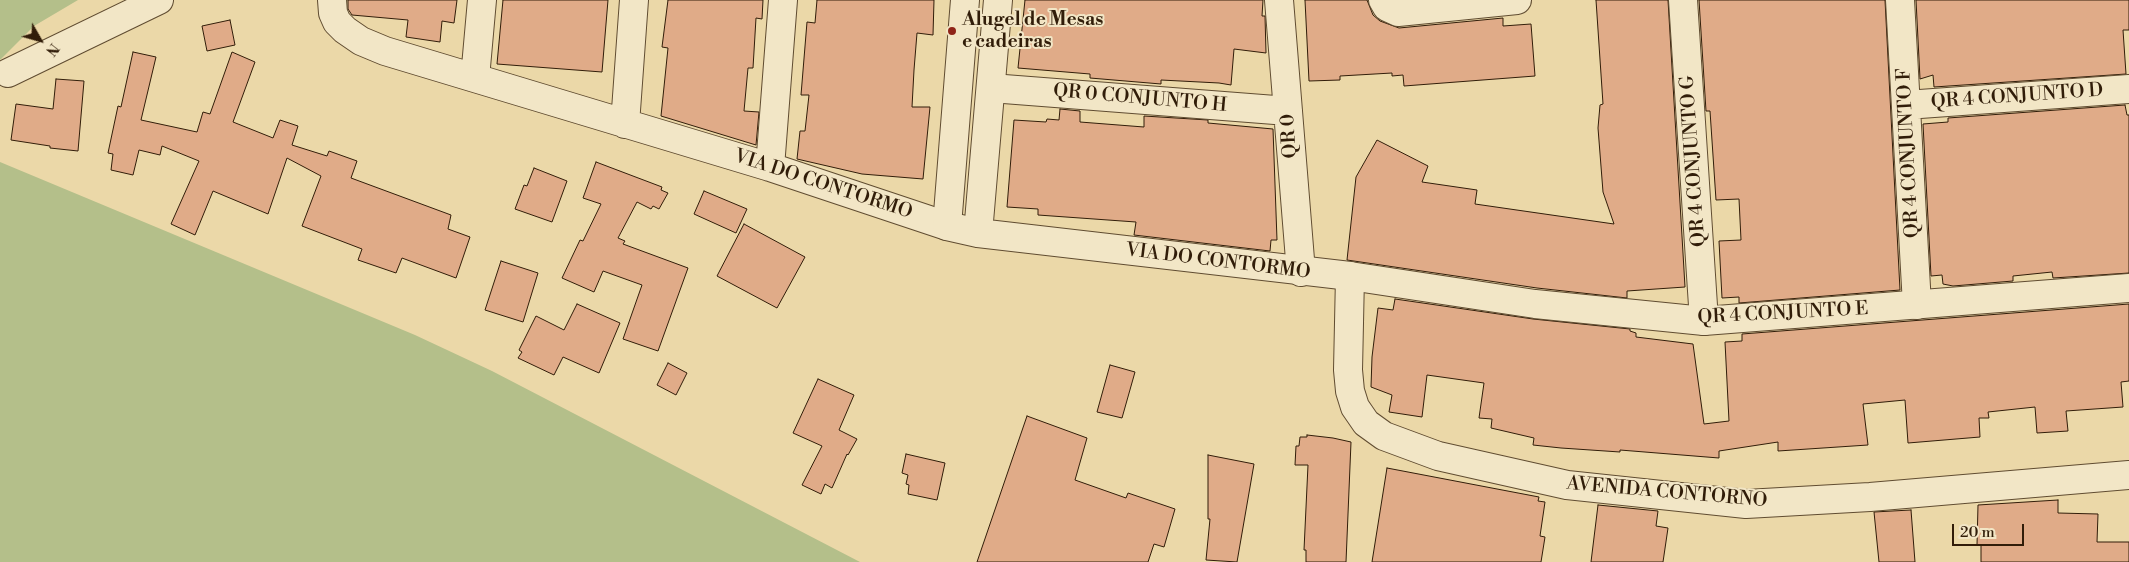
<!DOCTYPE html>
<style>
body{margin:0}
#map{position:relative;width:2129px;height:562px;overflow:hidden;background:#ebd8a8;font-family:"Libre Bodoni",serif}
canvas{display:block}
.north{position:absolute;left:15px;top:15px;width:50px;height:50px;-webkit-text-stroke:4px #f2e6c6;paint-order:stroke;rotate:128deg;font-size:14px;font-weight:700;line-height:20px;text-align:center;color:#311d09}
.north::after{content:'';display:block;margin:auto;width:18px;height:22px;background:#311d09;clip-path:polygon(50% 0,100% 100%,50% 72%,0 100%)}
.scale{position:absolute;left:1952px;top:524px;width:72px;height:22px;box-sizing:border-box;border:2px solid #311d09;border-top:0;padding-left:6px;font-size:15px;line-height:18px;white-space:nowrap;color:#311d09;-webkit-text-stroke:4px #f2e6c6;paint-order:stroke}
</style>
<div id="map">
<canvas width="2129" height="562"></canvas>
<div class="north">N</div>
<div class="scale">20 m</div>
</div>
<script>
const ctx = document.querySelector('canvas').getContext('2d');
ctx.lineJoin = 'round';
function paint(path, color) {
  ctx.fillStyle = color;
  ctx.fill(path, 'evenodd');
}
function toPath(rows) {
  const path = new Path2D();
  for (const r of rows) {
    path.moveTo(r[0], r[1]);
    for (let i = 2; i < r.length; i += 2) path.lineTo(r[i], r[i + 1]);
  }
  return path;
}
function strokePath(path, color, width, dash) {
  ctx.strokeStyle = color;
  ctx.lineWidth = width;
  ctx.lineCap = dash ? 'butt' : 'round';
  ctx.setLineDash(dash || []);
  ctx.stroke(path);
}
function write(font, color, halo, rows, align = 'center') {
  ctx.font = font + ' "Libre Bodoni",serif';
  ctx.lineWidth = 4;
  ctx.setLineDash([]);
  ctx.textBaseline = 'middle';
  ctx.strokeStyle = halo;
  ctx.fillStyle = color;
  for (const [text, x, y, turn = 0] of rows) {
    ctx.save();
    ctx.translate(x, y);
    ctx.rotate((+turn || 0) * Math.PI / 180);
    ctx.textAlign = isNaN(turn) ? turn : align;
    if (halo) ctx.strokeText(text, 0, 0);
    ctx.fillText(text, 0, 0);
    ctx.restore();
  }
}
paint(toPath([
 [0,0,78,0,34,26,0,60],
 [0,162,415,335,492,371,860,562,0,562]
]), '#b4bf8a');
const building = toPath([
 [348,0,457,0,454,23,442,21,440,42,406,37,408,20,352,15,348,9,348,0],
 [503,0,608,0,602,72,497,64,503,0],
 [668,0,763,0,762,19,756,18,753,68,748,68,744,111,759,112,756,145,661,116,668,48,662,47,668,0],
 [817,0,934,0,933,35,917,33,914,70,912,107,930,107,923,179,862,174,797,159,800,131,805,131,809,95,801,95,807,22,815,23,817,0],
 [1025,0,1263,0,1262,16,1265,16,1266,53,1234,49,1231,85,1219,83,1161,80,1161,84,1090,78,1090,74,1018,68,1025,0],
 [1305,0,1367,0,1373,15,1380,21,1399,28,1503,18,1503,26,1531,24,1535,76,1404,86,1403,75,1392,76,1392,73,1340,76,1340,80,1309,81,1305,0],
 [1596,0,1668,0,1685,287,1627,291,1627,298,1537,288,1347,260,1356,177,1377,140,1428,166,1422,182,1477,190,1475,204,1614,224,1603,192,1598,128,1600,105,1603,104,1596,0],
 [1699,0,1885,0,1900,290,1739,303,1739,297,1722,298,1719,241,1741,240,1739,199,1716,200,1710,111,1706,111,1699,0],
 [1916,0,2129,0,2129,30,2123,30,2126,74,1934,87,1933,75,1920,79,1916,0],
 [230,20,235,45,207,51,202,26,230,20],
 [133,52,156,57,141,120,197,132,203,112,210,114,232,52,255,62,233,122,273,138,280,120,298,126,292,145,327,156,329,151,357,161,351,178,451,215,448,229,470,237,456,278,402,258,396,273,358,260,362,249,302,226,321,176,287,158,268,214,213,191,195,235,171,224,199,161,162,146,160,155,139,150,133,175,111,170,113,154,108,153,118,106,121,107,133,52],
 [56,79,84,81,78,151,50,148,50,146,11,140,16,104,53,109,56,79],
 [2125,105,2127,115,2129,115,2129,273,2053,278,2052,272,2013,276,2013,281,1953,286,1943,284,1942,275,1931,276,1923,124,1948,122,1948,118,2125,105],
 [1060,109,1080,111,1080,122,1144,127,1144,116,1208,120,1208,123,1273,129,1277,240,1271,240,1270,251,1134,235,1136,222,1038,215,1038,209,1007,207,1014,120,1046,122,1047,119,1059,120,1060,109],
 [596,162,662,187,661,190,668,193,659,209,653,206,651,209,637,202,618,238,625,241,623,244,688,268,658,351,623,339,642,285,603,271,594,292,562,278,580,240,583,241,601,204,583,198,596,162],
 [534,168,567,181,552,222,515,209,524,185,527,186,534,168],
 [704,191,747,209,736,233,694,214,704,191],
 [744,224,805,257,777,308,717,276,744,224],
 [501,261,538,273,523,322,485,310,501,261],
 [1395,299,1533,319,1630,329,1630,331,1636,333,1636,337,1693,344,1704,424,1729,421,1725,342,1742,341,1742,334,2129,304,2129,381,2121,382,2123,407,2066,411,2068,431,2037,433,2035,407,1988,412,1989,418,1979,418,1980,437,1908,443,1905,400,1863,404,1868,445,1778,451,1778,442,1719,451,1719,458,1620,450,1620,452,1561,448,1533,445,1534,438,1491,428,1492,419,1479,418,1484,383,1427,375,1422,417,1389,412,1392,395,1371,387,1372,357,1378,308,1393,310,1395,299],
 [577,304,620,323,599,373,563,357,554,375,518,358,522,352,519,350,536,316,564,330,577,304],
 [668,363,687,373,676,395,657,385,668,363],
 [1110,365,1135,372,1122,418,1097,412,1110,365],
 [818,379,854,395,839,430,857,439,848,455,847,454,832,488,825,484,821,494,802,485,822,446,793,433,818,379],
 [1027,416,1087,438,1075,480,1126,498,1128,493,1175,509,1164,547,1154,544,1148,562,977,562,1027,416],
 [1307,435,1333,438,1351,442,1346,562,1306,562,1306,550,1304,550,1308,465,1295,465,1296,446,1299,446,1300,437,1307,437,1307,435],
 [906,454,945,463,937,500,908,494,909,485,906,484,908,475,902,473,906,454],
 [1208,455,1254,464,1237,562,1206,560,1210,519,1208,519,1208,455],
 [1387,468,1539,497,1538,501,1545,502,1540,536,1545,537,1541,562,1372,562,1387,468],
 [2058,500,2058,513,2098,514,2097,542,2129,542,2129,562,1981,562,1981,545,1977,545,1978,505,2058,500],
 [1598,505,1658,511,1656,526,1668,528,1663,562,1591,562,1598,505],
 [1911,510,1915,562,1879,562,1874,512,1911,510]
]);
paint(building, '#e0ab88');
strokePath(building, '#311d09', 1);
const minor = toPath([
 [332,0,333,13,337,22,345,30,361,41,385,51,770,167,947,226],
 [1279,0,1301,272],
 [1383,0,1387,7,1398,12,1517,0],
 [1683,0,1704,321],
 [1900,0,1917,305],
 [8,73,159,0],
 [475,78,482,0],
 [991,88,1288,111],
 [1906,105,2129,89],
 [625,124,634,0],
 [770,167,783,0],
 [1350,276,1348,370,1350,391,1355,407,1366,423,1384,436,1438,456,1567,485,1746,504,1870,497,2129,475]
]);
const tertiary = toPath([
 [965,0,947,226,978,233,1350,276,1535,304,1704,321,2129,288],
 [978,233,998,0]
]);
strokePath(minor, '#604c31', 30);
strokePath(tertiary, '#604c31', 30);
strokePath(minor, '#f2e6c6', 28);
strokePath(tertiary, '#f2e6c6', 28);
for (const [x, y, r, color] of [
 [952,31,5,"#8f2418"]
]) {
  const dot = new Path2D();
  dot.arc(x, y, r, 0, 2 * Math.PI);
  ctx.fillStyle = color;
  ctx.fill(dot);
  strokePath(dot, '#f2e6c6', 2);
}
write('bold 19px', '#311d09', '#f2e6c6', [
 ["Alugel de Mesas",962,20],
 ["e cadeiras",962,42]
], 'left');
write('19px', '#311d09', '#f2e6c6', [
 ["QR 4 CONJUNTO D",2017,97,-4],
 ["QR 0 CONJUNTO H",1140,99,5],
 ["QR 0",1290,136,-94],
 ["QR 4 CONJUNTO F",1909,153,-93],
 ["QR 4 CONJUNTO G",1694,161,-94],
 ["VIA DO CONTORMO",823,185,18],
 ["VIA DO CONTORMO",1218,262,7],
 ["QR 4 CONJUNTO E",1783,314,-3],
 ["AVENIDA CONTORNO",1667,493,5]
]);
</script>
